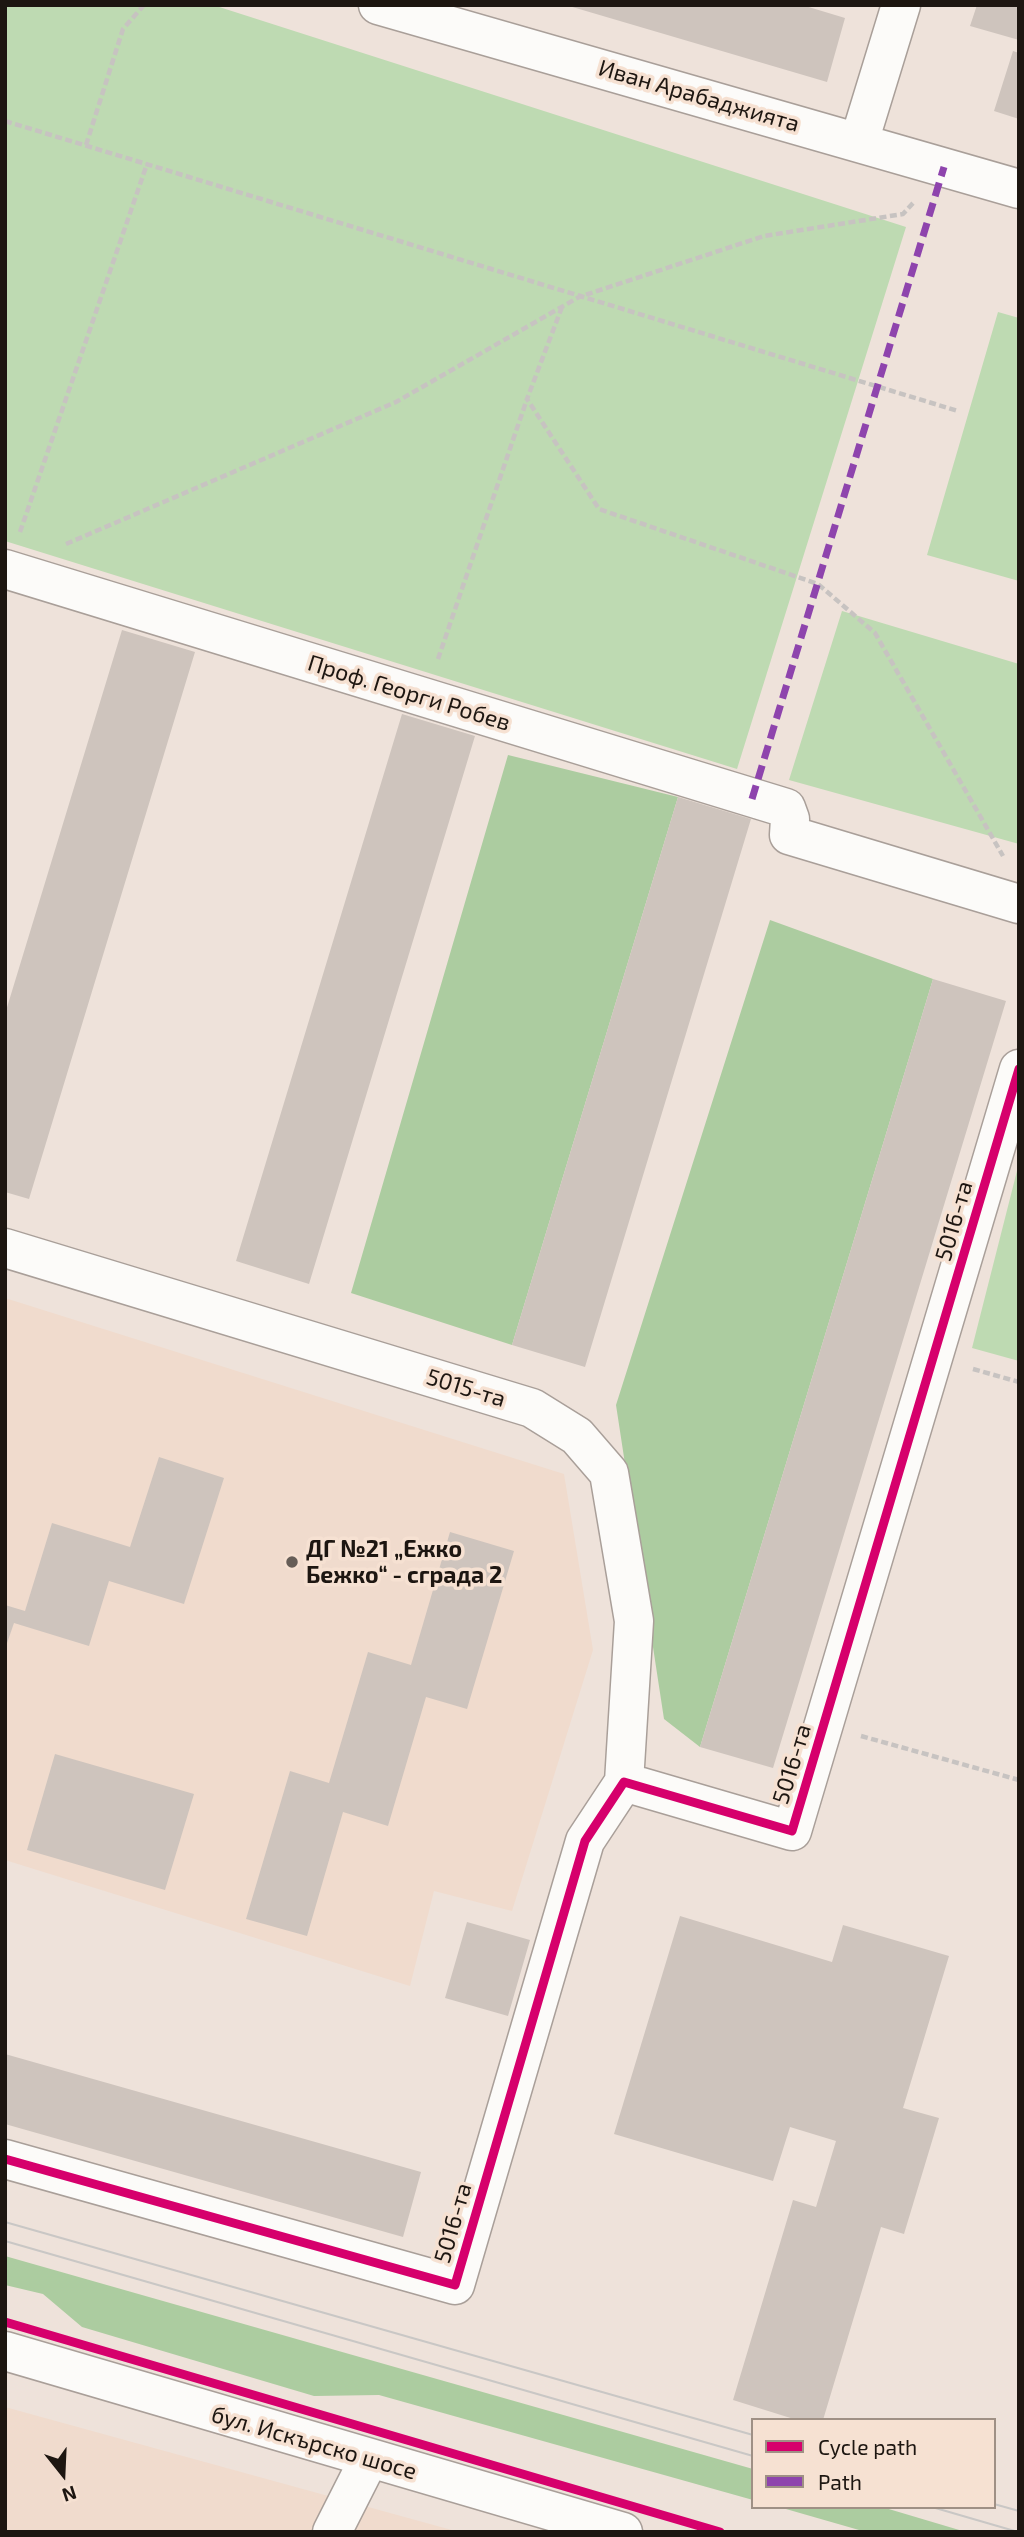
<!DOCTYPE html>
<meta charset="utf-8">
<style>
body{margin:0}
#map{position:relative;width:1024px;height:2537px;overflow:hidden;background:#eee2da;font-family:"Exo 2",sans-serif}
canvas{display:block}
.frame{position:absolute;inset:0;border:7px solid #1d1611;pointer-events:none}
.legend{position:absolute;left:751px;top:2418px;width:245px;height:91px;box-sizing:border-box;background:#f6e1d2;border:2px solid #9f9085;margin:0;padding:9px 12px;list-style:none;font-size:21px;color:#1d1611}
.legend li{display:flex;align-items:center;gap:14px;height:35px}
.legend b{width:35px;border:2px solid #9f9085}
.north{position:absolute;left:28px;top:2439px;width:70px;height:70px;-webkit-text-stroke:5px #f6e1d2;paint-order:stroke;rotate:162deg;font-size:19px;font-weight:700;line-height:28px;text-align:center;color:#1d1611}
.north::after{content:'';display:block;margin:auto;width:24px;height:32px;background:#1d1611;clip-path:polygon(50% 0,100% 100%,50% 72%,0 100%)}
</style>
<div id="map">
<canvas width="1024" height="2537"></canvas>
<div class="frame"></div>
<ul class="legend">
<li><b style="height:9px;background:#d6006c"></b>Cycle path</li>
<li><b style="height:9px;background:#8e44ad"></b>Path</li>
</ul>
<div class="north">N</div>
</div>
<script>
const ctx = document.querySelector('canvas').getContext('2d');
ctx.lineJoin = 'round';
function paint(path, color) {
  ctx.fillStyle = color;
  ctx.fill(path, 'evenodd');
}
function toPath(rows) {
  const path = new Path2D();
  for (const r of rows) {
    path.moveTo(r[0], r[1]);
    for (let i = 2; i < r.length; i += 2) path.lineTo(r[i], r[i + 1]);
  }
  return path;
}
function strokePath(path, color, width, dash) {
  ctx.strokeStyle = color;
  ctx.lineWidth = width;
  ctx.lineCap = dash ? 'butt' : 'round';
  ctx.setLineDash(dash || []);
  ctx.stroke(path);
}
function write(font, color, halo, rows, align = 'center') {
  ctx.font = font + ' "Exo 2",sans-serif';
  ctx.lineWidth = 7;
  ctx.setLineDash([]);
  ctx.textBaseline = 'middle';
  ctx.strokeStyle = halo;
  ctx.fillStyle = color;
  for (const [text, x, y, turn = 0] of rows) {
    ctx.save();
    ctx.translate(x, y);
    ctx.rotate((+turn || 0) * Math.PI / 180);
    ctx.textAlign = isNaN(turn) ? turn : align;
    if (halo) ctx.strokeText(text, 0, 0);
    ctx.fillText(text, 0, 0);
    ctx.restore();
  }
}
paint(toPath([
 [5,1298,564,1474,593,1650,512,1911,434,1891,410,1986,5,1860],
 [5,2407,459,2532,5,2532]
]), '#f0dbcd');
paint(toPath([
 [5,5,213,5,906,227,737,769,5,541],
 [998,312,1019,318,1019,581,927,555],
 [842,611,1019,664,1019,844,789,780],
 [1019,1163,1019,1361,972,1348]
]), '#bedab2');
paint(toPath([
 [508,755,678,797,512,1345,351,1293],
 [770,920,933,979,700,1747,664,1719,616,1405],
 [5,2256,753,2469,753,2500,379,2395,314,2396,82,2327,43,2294,5,2285],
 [779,2507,882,2507,966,2532,866,2532]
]), '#accca0');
paint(toPath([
 [802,5,845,18,827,82,569,6],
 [977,5,1019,5,1019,40,970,26],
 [1013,51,1019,53,1019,119,994,111],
 [122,630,195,652,29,1199,5,1192,5,1014],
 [402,714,475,736,309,1284,236,1261],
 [678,797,751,819,585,1367,512,1345],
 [933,979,1006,1001,773,1768,700,1747],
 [159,1457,224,1478,184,1604,109,1581,89,1646,14,1623,5,1649,5,1605,25,1611,52,1523,130,1547],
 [450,1532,514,1551,467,1709,426,1697,388,1826,343,1812,307,1936,246,1919,290,1771,329,1783,368,1652,411,1665],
 [55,1754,194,1794,165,1890,27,1850],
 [680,1916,832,1962,843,1925,949,1956,903,2108,939,2118,904,2234,881,2227,823,2420,797,2420,733,2400,793,2200,816,2207,836,2141,790,2127,773,2181,614,2134],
 [467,1922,530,1940,508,2016,445,1998],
 [5,2054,421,2172,403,2237,5,2124]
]), '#cec4bd');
const minor = toPath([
 [378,5,1019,189],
 [859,142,901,5],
 [5,569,786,808,790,819,789,835,1019,904],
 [5,1248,532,1408,577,1436,609,1473,634,1621,624,1782],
 [5,2159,455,2285,585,1841,624,1782,792,1831,1019,1069],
 [332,2532,369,2459]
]);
const major = toPath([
 [5,2351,623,2532]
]);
strokePath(minor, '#a99f99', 41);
strokePath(major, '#a99f99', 41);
strokePath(toPath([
 [5,121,958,411],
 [86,145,123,29,144,5],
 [562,307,527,399,599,509,818,584,875,633,1003,856],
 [20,532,147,164],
 [66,544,396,402,579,297,764,236,903,214,914,202],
 [438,659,527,399],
 [973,1369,1019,1382],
 [861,1736,1019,1780]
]), '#c7c3c1', 4.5, [7, 3.5]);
strokePath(minor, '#fcfbf9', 38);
strokePath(major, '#fcfbf9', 38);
strokePath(toPath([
 [5,2222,753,2435],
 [5,2241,753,2456],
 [994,2504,1019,2511],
 [932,2507,1018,2532]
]), '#c9c7c5', 2);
strokePath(toPath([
 [752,799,944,167]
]), '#8e44ad', 7, [14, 7]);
strokePath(toPath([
 [5,2159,455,2285,585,1841,624,1782,792,1831,1019,1069],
 [5,2322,720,2532]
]), '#d6006c', 9);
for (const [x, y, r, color] of [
 [292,1562,7,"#665d57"]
]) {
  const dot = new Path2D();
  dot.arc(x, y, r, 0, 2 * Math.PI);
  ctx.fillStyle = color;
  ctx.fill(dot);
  strokePath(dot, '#f6e1d2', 2.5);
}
write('23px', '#1d1611', '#f6e1d2', [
 ["Иван Арабаджията",699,96,16],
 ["Проф. Георги Робев",409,693,17],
 ["5016-та",954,1221,-74],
 ["5015-та",466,1388,17],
 ["5016-та",792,1764,-73],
 ["5016-та",453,2223,-74],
 ["бул. Искърско шосе",314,2443,16]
]);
write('bold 23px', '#1d1611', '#f6e1d2', [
 ["ДГ №21 „Ежко",306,1549],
 ["Бежко“ - сграда 2",306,1575]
], 'left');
</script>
